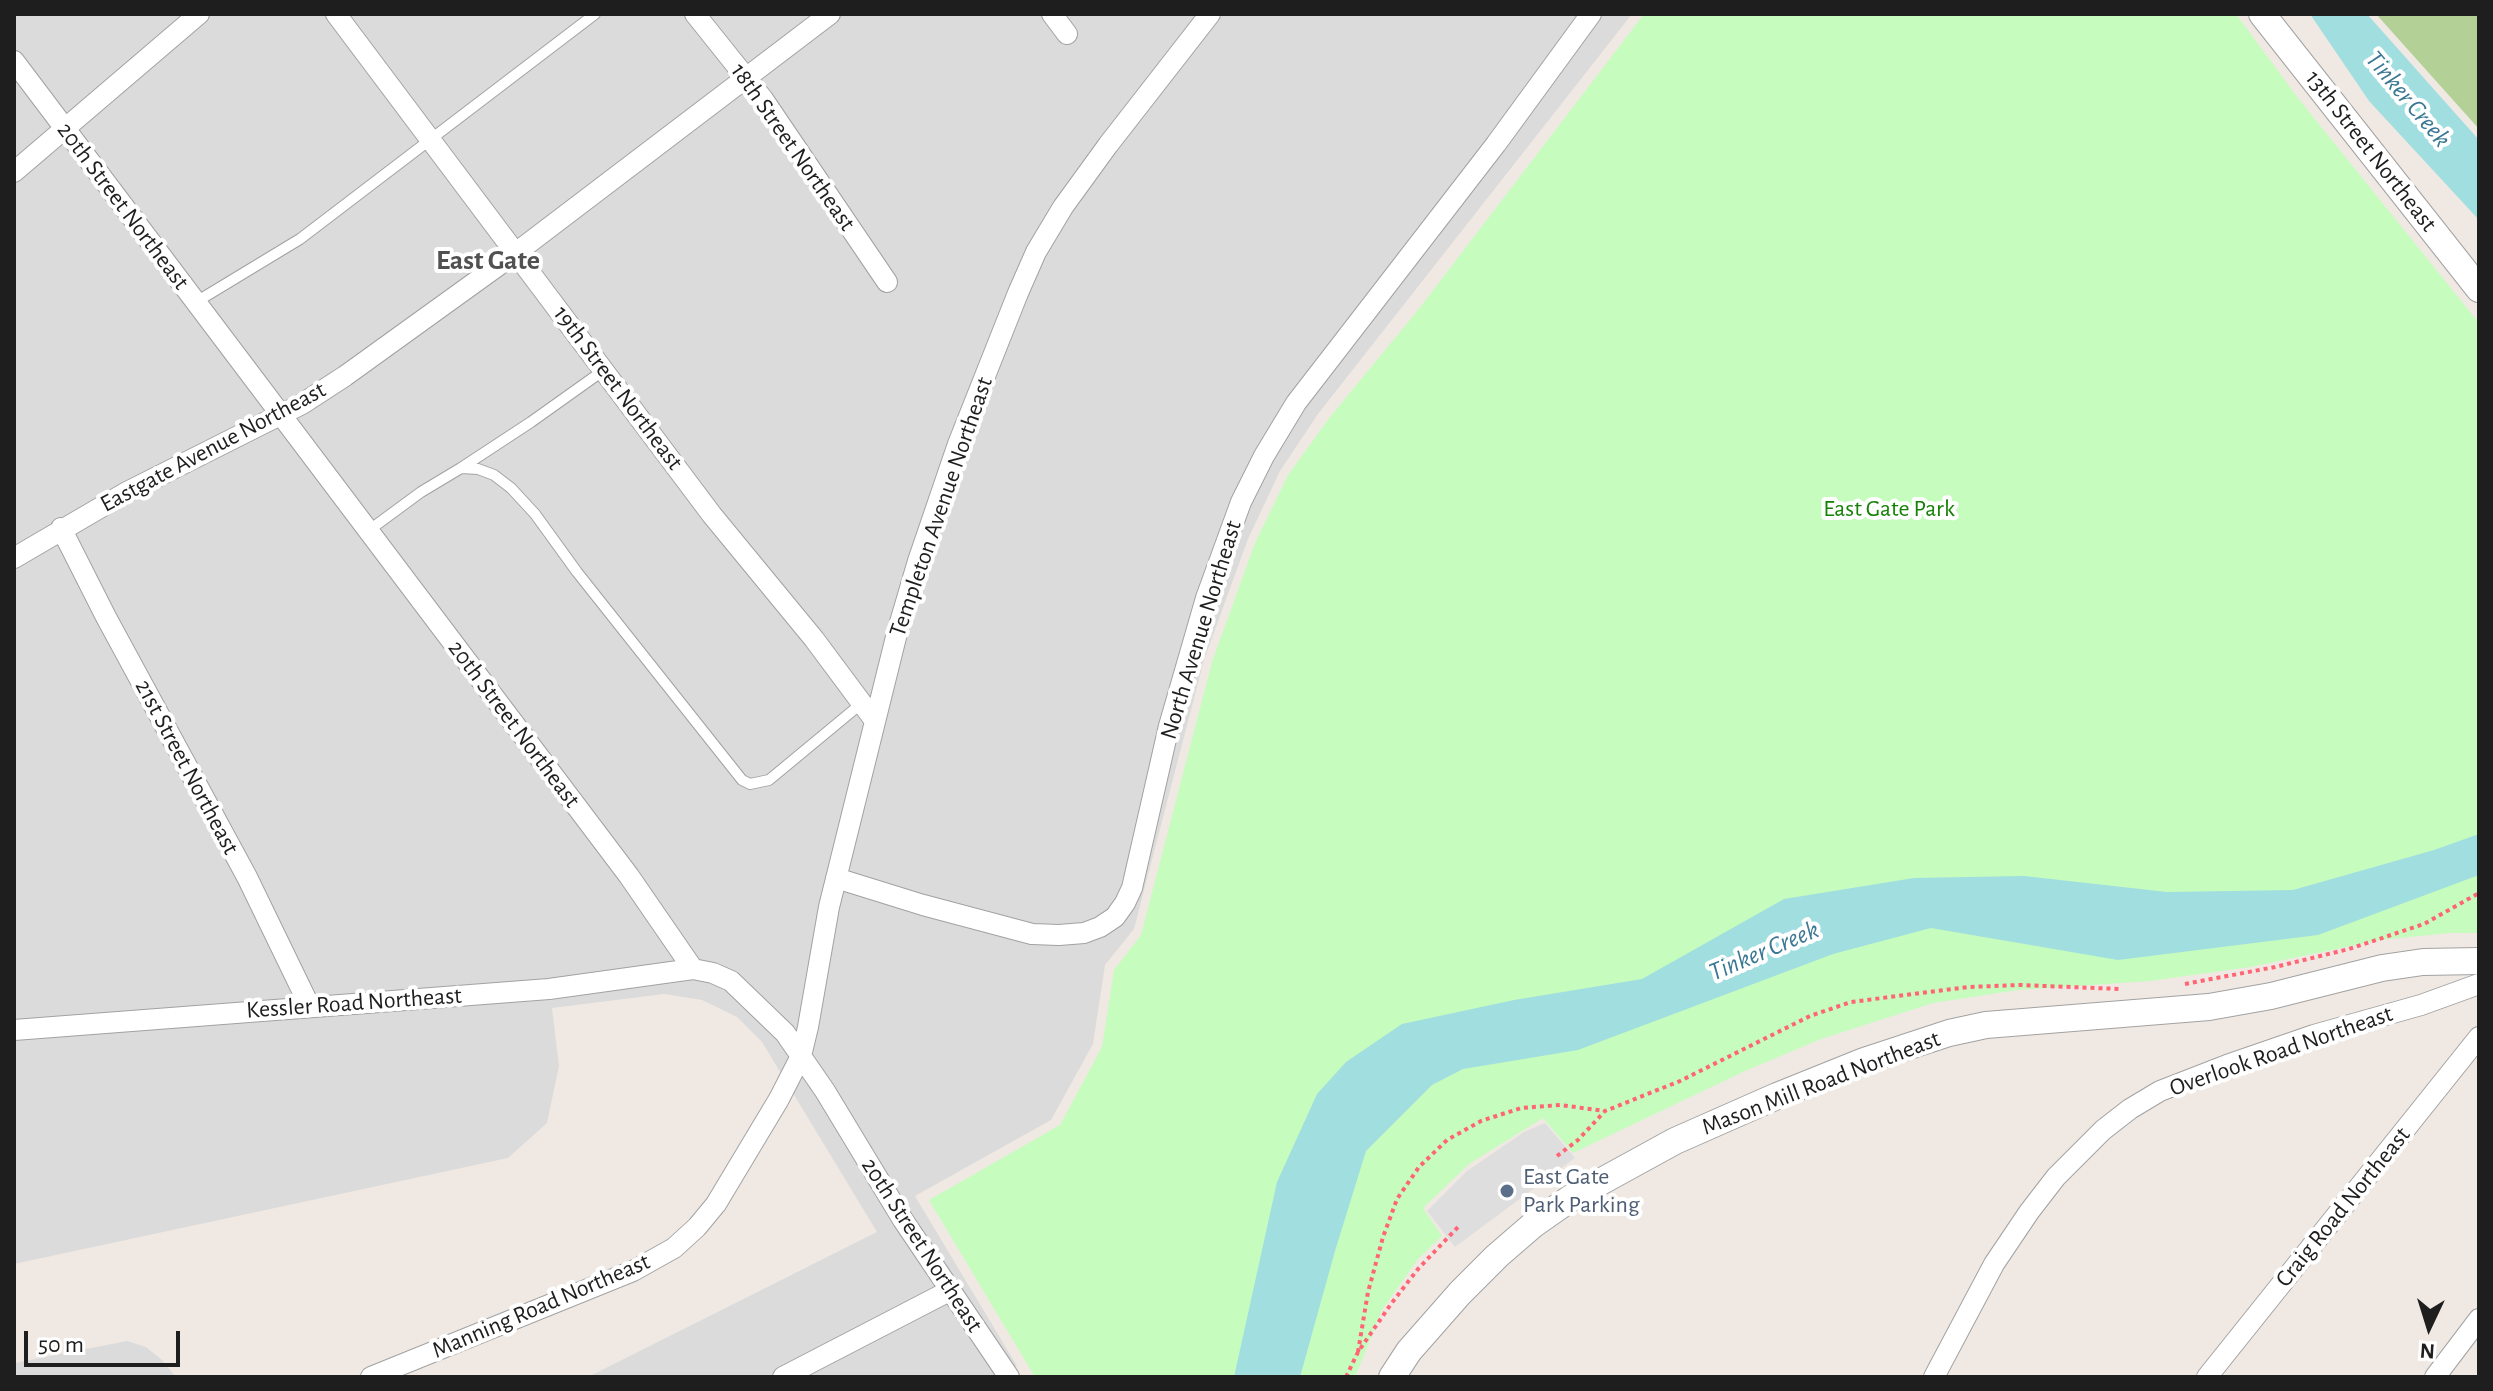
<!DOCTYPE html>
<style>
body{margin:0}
#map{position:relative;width:2493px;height:1391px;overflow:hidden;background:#f0e9e3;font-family:"Alegreya Sans",sans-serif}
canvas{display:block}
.frame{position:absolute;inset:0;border:16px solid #1e1e1e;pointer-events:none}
.north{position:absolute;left:2389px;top:1287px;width:80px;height:80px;-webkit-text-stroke:6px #fff;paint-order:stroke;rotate:184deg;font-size:22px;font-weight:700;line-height:32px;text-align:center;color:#1e1e1e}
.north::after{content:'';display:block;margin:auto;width:28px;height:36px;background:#1e1e1e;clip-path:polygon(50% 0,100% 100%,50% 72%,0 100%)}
.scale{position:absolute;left:24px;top:1331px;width:156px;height:36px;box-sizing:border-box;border:4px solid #1e1e1e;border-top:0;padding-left:10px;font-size:24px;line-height:28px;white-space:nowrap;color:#1e1e1e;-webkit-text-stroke:6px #fff;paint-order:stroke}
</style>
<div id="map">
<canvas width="2493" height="1391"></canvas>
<div class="frame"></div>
<div class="north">N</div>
<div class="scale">50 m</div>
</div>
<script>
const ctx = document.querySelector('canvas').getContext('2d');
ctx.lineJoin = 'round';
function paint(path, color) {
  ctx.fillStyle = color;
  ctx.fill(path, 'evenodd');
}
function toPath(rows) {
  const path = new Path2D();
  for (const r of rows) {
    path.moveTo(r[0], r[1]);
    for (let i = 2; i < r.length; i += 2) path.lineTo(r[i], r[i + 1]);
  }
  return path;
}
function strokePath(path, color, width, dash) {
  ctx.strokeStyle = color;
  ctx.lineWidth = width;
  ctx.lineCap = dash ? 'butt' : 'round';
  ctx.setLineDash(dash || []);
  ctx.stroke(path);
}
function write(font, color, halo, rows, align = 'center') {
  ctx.font = font + ' "Alegreya Sans",sans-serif';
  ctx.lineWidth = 8;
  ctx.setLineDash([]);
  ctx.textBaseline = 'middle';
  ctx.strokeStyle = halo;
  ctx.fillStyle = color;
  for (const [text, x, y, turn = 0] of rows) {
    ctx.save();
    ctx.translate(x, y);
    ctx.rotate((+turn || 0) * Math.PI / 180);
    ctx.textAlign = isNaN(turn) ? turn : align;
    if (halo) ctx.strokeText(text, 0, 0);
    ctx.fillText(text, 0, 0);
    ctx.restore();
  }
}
paint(toPath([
 [14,14,1632,14,1318,414,1280,471,1248,539,1204,660,1134,929,1105,965,1093,1044,1051,1120,915,1196,1017,1366,996,1377,588,1377,877,1232,762,1042,737,1017,702,1000,664,994,552,1008,559,1066,547,1123,508,1158,14,1264],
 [127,1341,146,1347,162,1360,176,1377,14,1377,14,1363]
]), '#dcdbdb');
paint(toPath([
 [2376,14,2479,14,2479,129]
]), '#b3d196');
paint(toPath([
 [1644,14,2236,14,2298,98,2479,323,2479,933,2450,933,2380,940,2250,967,2150,981,2018,990,1933,1003,1821,1039,1745,1071,1573,1153,1543,1118,1469,1164,1423,1208,1442,1236,1418,1259,1382,1310,1355,1377,1035,1377,929,1200,1060,1125,1102,1047,1114,970,1141,935,1212,662,1255,543,1288,475,1330,417,1418,310]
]), '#c6fcbe');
paint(toPath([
 [1545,1123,1575,1158,1455,1247,1427,1211,1467,1171,1524,1132]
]), '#dedede');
paint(toPath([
 [2310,14,2367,14,2479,140,2479,220,2369,101],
 [2479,834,2479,875,2318,935,2118,960,1931,928,1833,954,1578,1050,1463,1069,1432,1085,1366,1151,1335,1251,1300,1377,1234,1377,1277,1182,1317,1094,1346,1062,1402,1024,1514,1000,1642,979,1784,899,1914,878,2024,876,2167,892,2293,890,2434,850]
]), '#a1dee0');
const service = toPath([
 [196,302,300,239,595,14],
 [461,468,531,422,604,370],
 [368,531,421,492,461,468,478,469,494,475,511,488,535,514,577,572,742,780,750,784,769,780,862,703]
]);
const minor = toPath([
 [336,14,712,515,814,639,875,721],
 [695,14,763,99,887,282],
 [1052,14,1067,34],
 [14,61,629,876,693,969,713,973,731,981,785,1033,825,1091,903,1220,1009,1377],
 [14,172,199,14],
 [61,528,106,617,247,877,310,1007],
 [14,558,127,492,302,404,345,376,517,252,830,14],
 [836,878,923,905,1032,934,1059,935,1084,933,1100,927,1115,917,1125,903,1132,888,1169,726,1206,598,1241,502,1264,456,1296,403,1496,144,1591,14],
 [14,1030,549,989,693,969],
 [371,1377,633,1271,674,1248,697,1227,716,1204,779,1099,801,1056,808,1027,829,907,898,629,918,561,958,444,1018,293,1036,252,1063,207,1108,145,1210,14],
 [783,1377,951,1290],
 [1934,1377,1994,1264,2029,1212,2056,1177,2103,1130,2130,1109,2160,1091,2227,1065,2314,1035,2421,1005,2479,984],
 [2207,1377,2479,1037],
 [2435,1377,2479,1319]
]);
const tertiary = toPath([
 [2262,14,2479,289],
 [1392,1377,1409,1351,1460,1293,1497,1256,1534,1224,1571,1198,1675,1141,1777,1096,1864,1061,1949,1033,1986,1025,2209,1007,2271,996,2382,968,2423,962,2479,961]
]);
strokePath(service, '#a2a2a2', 12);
strokePath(minor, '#a2a2a2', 22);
strokePath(tertiary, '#a2a2a2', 28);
strokePath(toPath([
 [2185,984,2275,967,2349,949,2424,924,2479,893],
 [1557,1156,1578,1140,1605,1111,1680,1081,1810,1016,1851,1002,1968,987,2020,985,2120,989],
 [1358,1352,1368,1292,1383,1237,1397,1199,1419,1167,1447,1140,1481,1121,1521,1108,1560,1105,1605,1111],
 [1346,1377,1358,1352,1391,1304,1418,1269,1458,1227]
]), '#ff6575', 4, [4, 4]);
strokePath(service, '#fff', 10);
strokePath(minor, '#fff', 20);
strokePath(tertiary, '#fff', 26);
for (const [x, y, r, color] of [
 [1507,1191,8,"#5c6f8a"]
]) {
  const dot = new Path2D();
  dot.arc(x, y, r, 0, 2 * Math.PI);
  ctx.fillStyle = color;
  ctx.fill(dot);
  strokePath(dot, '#fff', 3);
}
write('24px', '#1e1e1e', '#fff', [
 ["18th Street Northeast",793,147,55],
 ["13th Street Northeast",2371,151,52],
 ["20th Street Northeast",123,206,53],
 ["19th Street Northeast",618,388,53],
 ["Eastgate Avenue Northeast",213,447,-28],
 ["Templeton Avenue Northeast",941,507,-71],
 ["North Avenue Northeast",1201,630,-73],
 ["20th Street Northeast",514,724,53],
 ["21st Street Northeast",187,767,62],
 ["Kessler Road Northeast",354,1003,-4],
 ["Overlook Road Northeast",2281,1051,-19],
 ["Mason Mill Road Northeast",1821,1083,-21],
 ["Craig Road Northeast",2343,1207,-51],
 ["20th Street Northeast",922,1245,57],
 ["Manning Road Northeast",541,1306,-23]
]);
write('24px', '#158206', '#fff', [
 ["East Gate Park",1889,509]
]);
write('24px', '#4e5e75', '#fff', [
 ["East Gate",1523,1177],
 ["Park Parking",1523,1205]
], 'left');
write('italic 26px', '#3b7893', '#fff', [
 ["Tinker Creek",2408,99,50],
 ["Tinker Creek",1764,951,-23]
]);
write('bold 28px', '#515151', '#fff', [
 ["East Gate",488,261]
]);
</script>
